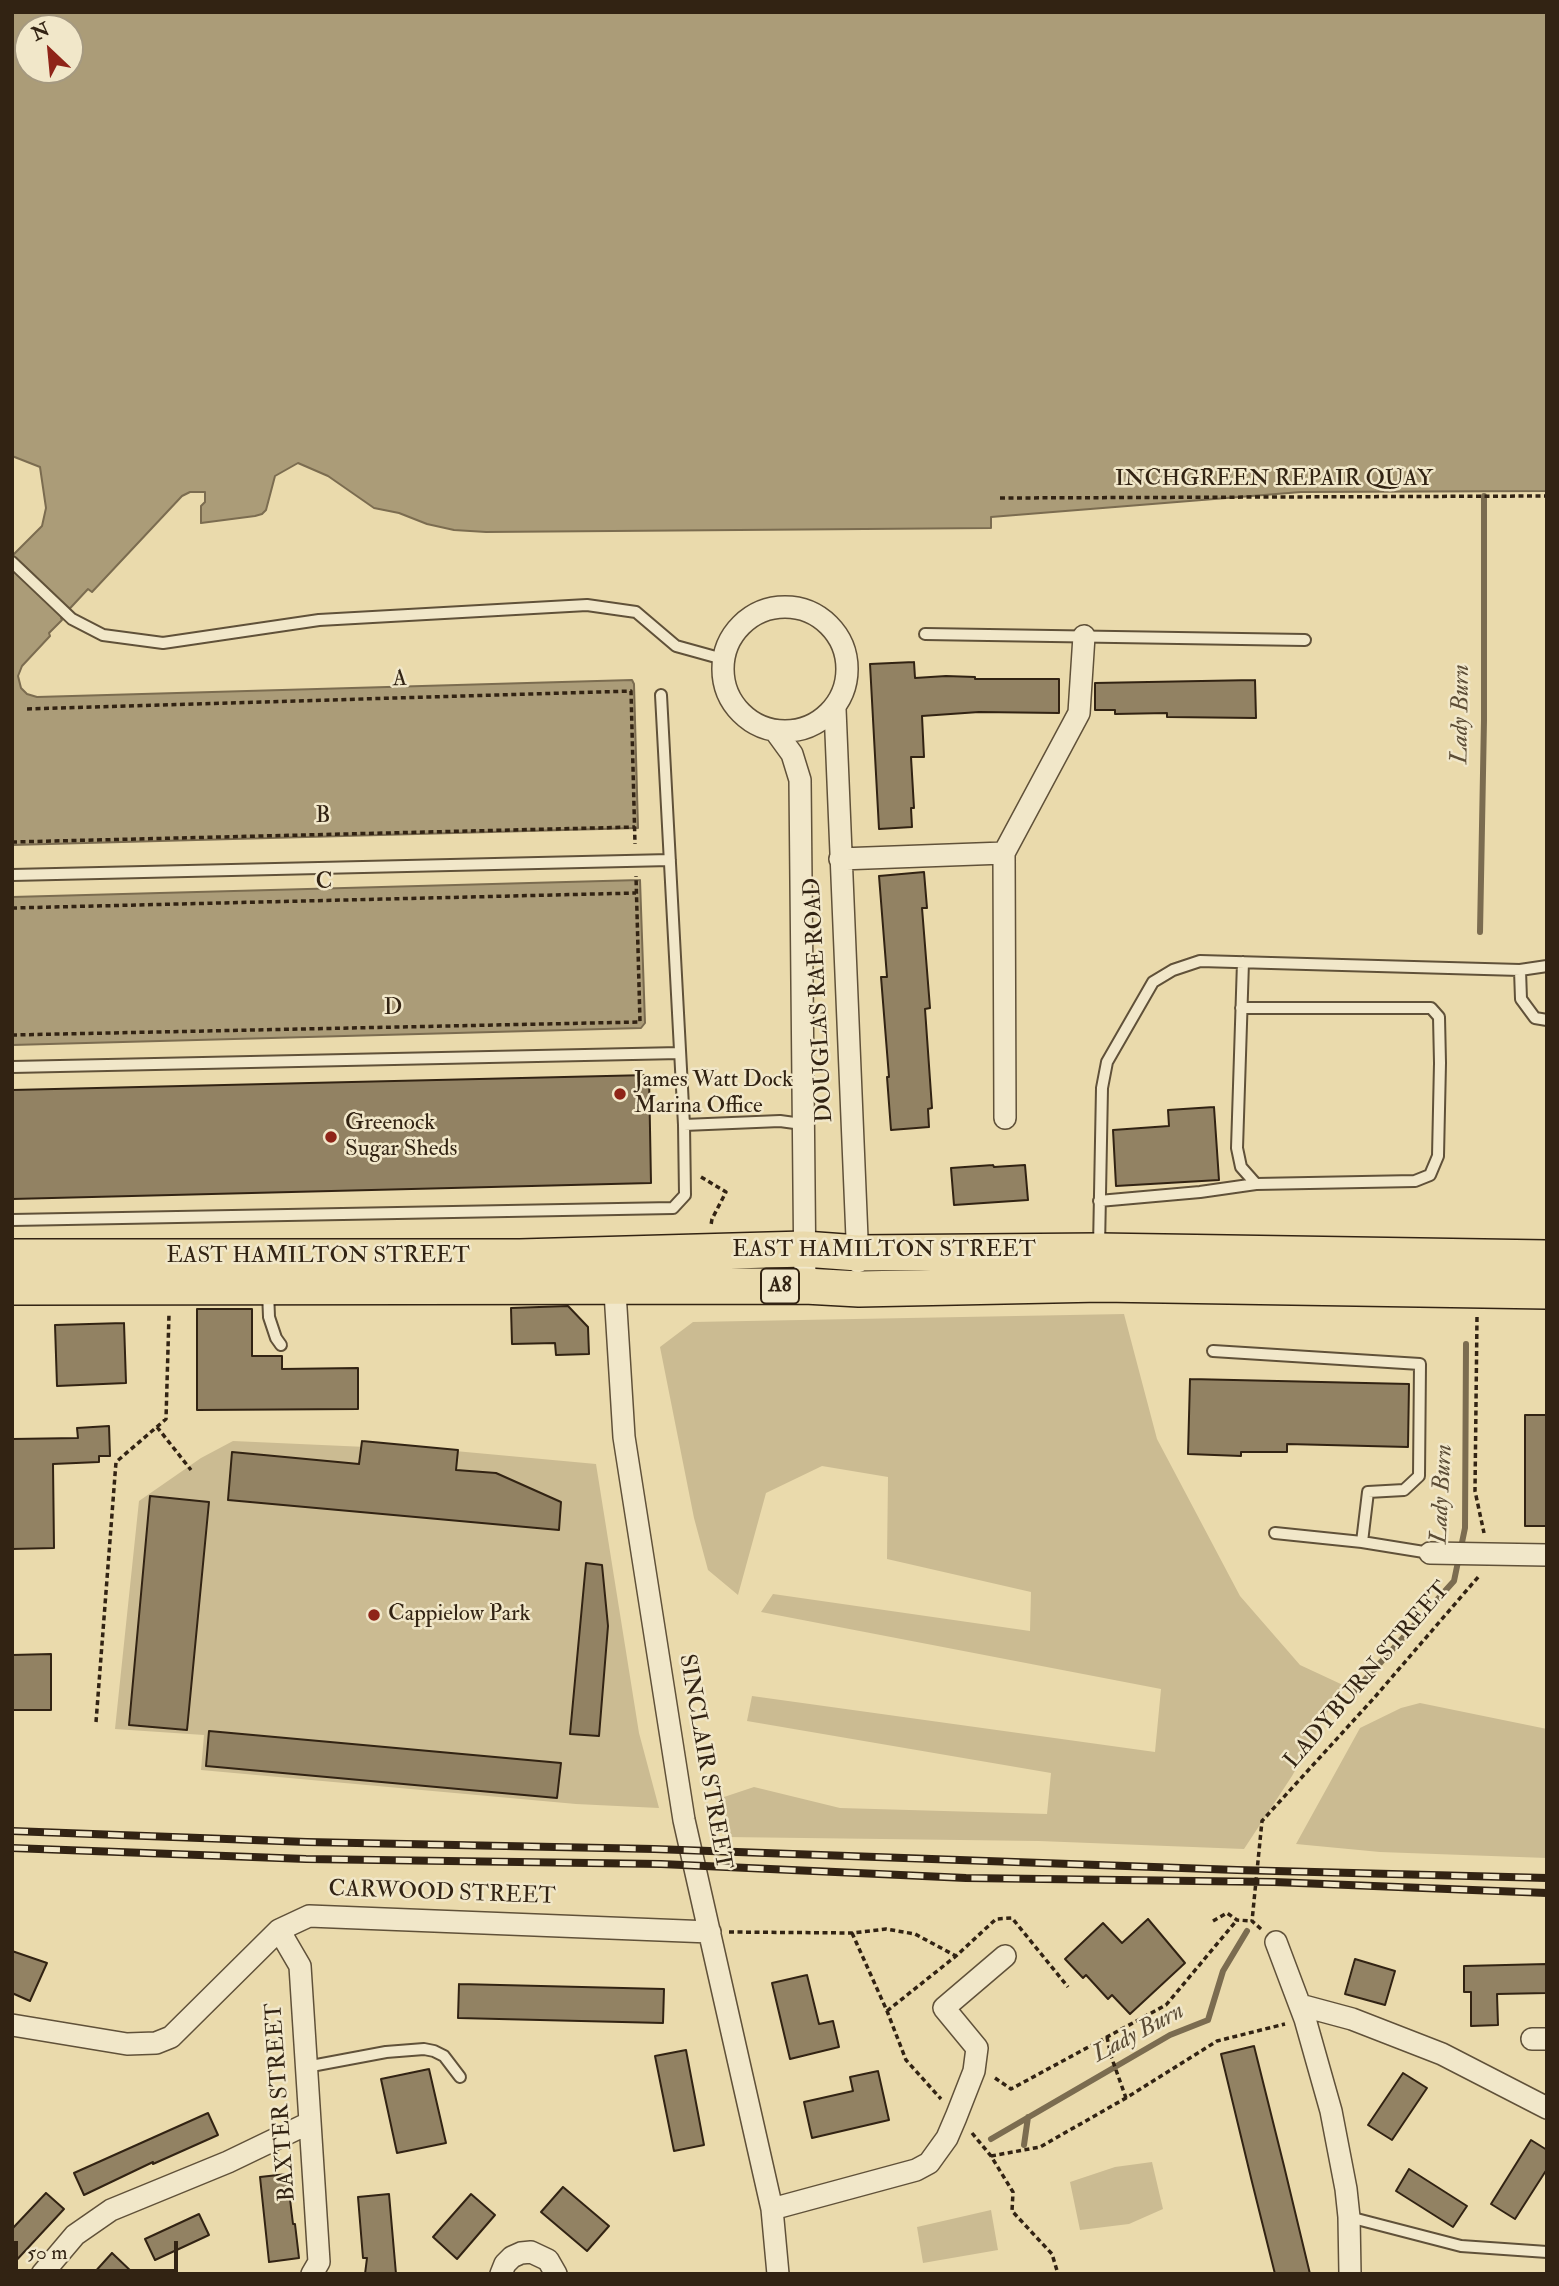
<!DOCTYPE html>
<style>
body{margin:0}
#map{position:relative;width:1559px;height:2286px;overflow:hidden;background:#eadaac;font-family:"IM FELL Double Pica",serif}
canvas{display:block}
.frame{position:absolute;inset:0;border:14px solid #322313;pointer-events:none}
.north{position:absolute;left:14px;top:14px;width:70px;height:70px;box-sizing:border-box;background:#f1e7c9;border:2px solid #a59980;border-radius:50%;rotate:334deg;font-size:19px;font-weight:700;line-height:28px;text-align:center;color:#322313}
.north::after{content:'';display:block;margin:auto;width:24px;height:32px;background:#8f2418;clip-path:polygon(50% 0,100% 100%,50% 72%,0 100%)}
.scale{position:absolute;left:14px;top:2241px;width:164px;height:32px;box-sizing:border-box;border:4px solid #322313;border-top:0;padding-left:9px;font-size:21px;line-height:24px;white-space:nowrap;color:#322313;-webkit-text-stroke:5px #f1e7c9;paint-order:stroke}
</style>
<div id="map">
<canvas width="1559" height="2286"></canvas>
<div class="frame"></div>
<div class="north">N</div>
<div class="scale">50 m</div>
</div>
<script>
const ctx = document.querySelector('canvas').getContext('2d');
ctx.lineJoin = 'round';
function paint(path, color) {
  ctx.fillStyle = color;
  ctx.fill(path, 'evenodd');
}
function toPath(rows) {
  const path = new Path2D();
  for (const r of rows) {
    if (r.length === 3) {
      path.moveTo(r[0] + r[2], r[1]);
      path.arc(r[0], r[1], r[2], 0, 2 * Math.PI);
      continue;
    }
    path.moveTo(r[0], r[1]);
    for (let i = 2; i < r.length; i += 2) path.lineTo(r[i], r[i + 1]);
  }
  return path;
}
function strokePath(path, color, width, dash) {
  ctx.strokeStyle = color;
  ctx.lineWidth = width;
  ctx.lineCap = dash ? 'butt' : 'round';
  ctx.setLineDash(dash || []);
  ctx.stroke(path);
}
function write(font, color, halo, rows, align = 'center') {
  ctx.font = font + ' "IM FELL Double Pica",serif';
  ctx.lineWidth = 5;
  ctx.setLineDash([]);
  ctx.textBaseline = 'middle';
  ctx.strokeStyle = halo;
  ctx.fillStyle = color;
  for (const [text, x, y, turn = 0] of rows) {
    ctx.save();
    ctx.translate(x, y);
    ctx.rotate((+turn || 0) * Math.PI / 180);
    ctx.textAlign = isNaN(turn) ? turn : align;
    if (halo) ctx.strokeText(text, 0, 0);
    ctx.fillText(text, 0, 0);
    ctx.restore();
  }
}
paint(toPath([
 [1124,1314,1157,1439,1240,1596,1300,1665,1343,1685,1292,1776,1244,1849,1039,1841,726,1837,721,1798,754,1787,840,1808,1047,1814,1051,1773,747,1721,752,1696,1155,1752,1161,1689,761,1612,773,1594,1030,1631,1031,1592,887,1559,888,1477,822,1466,766,1493,738,1595,708,1570,694,1518,660,1347,693,1322],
 [233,1441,455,1451,596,1464,639,1733,659,1808,576,1804,201,1770,204,1735,115,1729,139,1501,201,1458],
 [1420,1703,1547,1729,1547,1858,1380,1852,1296,1844,1360,1728,1401,1708],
 [1152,2162,1163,2209,1129,2224,1080,2230,1070,2182,1115,2167],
 [991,2210,998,2250,923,2263,917,2227]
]), '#cbbb92');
const water = toPath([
 [12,12,1547,12,1547,491,1301,492,991,517,991,528,486,532,454,530,427,524,399,513,374,508,328,476,298,463,275,476,266,510,262,514,255,516,201,523,201,506,205,502,205,492,190,492,182,496,92,592,88,589,61,618,62,620,49,633,50,636,22,666,18,676,21,688,27,694,37,697,632,680,634,684,638,828,12,845,12,556,42,526,46,508,40,467,12,456,12,12],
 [28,28,70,28,70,70,28,70,28,28],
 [640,880,645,1023,641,1028,12,1045,12,897,640,880]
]);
paint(water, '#ab9c78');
strokePath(water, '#7b6c50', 2);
strokePath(toPath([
 [1480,932,1484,720,1484,496],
 [1354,1692,1454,1581,1465,1528,1466,1344],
 [991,2139,1170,2035,1208,2020,1223,1971,1247,1931],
 [1024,2145,1028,2117]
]), '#7b6c50', 6);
const building = toPath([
 [914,662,915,678,946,676,975,677,975,679,1059,679,1059,713,979,712,922,716,924,757,911,757,914,808,911,808,912,827,879,829,870,664,914,662],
 [1255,680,1256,718,1167,717,1167,713,1115,714,1115,710,1095,710,1095,683,1255,680],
 [924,872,927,908,922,908,930,1008,925,1009,932,1108,928,1109,929,1127,891,1130,887,1077,889,1077,881,977,887,977,879,876,924,872],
 [649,1075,651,1183,12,1199,12,1090,649,1075],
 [1214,1107,1219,1180,1116,1186,1113,1130,1169,1126,1168,1110,1214,1107],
 [993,1165,994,1167,1025,1165,1028,1200,954,1205,951,1168,993,1165],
 [568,1306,588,1327,589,1354,556,1355,555,1343,512,1344,511,1308,568,1306],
 [197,1309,252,1309,252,1356,282,1356,282,1369,358,1368,358,1409,197,1410,197,1309],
 [124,1323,126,1383,57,1386,55,1325,124,1323],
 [1190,1379,1409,1384,1408,1447,1287,1444,1287,1452,1241,1452,1241,1456,1188,1454,1190,1379],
 [1525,1415,1547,1415,1547,1526,1525,1526,1525,1415],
 [109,1426,110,1456,99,1456,99,1462,53,1464,54,1548,12,1549,12,1439,78,1438,77,1428,109,1426],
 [362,1441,458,1450,456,1470,496,1473,561,1502,559,1530,228,1500,232,1452,359,1464,362,1441],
 [150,1496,209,1502,187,1730,129,1725,150,1496],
 [586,1563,602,1565,608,1626,599,1736,570,1734,586,1563],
 [51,1654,51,1710,12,1710,12,1655,51,1654],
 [209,1731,561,1763,557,1798,206,1766,209,1731],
 [1148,1919,1185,1963,1130,2014,1112,1995,1108,1999,1086,1975,1083,1978,1065,1959,1103,1923,1122,1943,1148,1919],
 [12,1951,47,1963,30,2001,12,1993,12,1951],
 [1355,1959,1395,1971,1385,2005,1345,1994,1355,1959],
 [1547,1964,1547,1993,1497,1994,1498,2025,1471,2026,1471,1992,1464,1992,1464,1966,1547,1964],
 [807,1975,819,2024,833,2021,839,2047,790,2059,772,1983,807,1975],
 [459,1984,664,1989,663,2023,458,2018,459,1984],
 [1254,2046,1284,2166,1310,2274,1275,2274,1252,2182,1221,2054,1254,2046],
 [686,2050,704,2145,674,2151,655,2056,686,2050],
 [429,2069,446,2143,397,2153,381,2079,429,2069],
 [878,2071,889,2120,812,2138,804,2102,853,2091,850,2077,878,2071],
 [1403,2073,1427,2088,1392,2140,1368,2125,1403,2073],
 [208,2113,218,2135,153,2164,153,2162,84,2195,74,2173,208,2113],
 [1531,2140,1547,2150,1547,2169,1515,2219,1491,2204,1531,2140],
 [1409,2169,1467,2206,1453,2227,1396,2191,1409,2169],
 [287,2174,293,2224,295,2224,299,2258,269,2262,260,2177,287,2174],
 [563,2187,609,2226,587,2251,541,2212,563,2187],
 [46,2193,64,2209,12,2265,12,2229,46,2193],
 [389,2194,396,2274,365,2274,367,2258,363,2258,358,2197,389,2194],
 [471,2194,495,2215,457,2259,433,2237,471,2194],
 [199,2214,209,2235,155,2260,145,2239,199,2214],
 [112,2253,134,2274,93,2274,112,2253]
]);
paint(building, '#928263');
strokePath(building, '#322313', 2);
const service = toPath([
 [12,562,72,619,103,635,163,643,319,620,587,605,636,612,676,646,723,659],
 [925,634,1305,640],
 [661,695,684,1125,780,1121,802,1124],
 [12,875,670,860],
 [1547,966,1520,970,1521,999,1535,1018,1547,1020],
 [1241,1008,1431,1008,1439,1017,1440,1063,1438,1156,1430,1175,1415,1181,1256,1184,1241,1167,1237,1148,1243,962],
 [12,1067,680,1053],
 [1099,1201,1200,1192,1256,1184],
 [12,1220,673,1208,685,1195,684,1125],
 [1099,1247,1102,1088,1107,1062,1153,982,1173,970,1200,961,1520,970],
 [268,1291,269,1317,276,1338,281,1345],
 [1213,1351,1420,1364,1419,1476,1404,1490,1368,1492,1362,1542,1430,1553],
 [1275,1533,1362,1542],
 [306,2067,386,2052,424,2049,434,2051,444,2056,460,2077],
 [1349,2217,1461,2246,1547,2252]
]);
const minor = toPath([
 [785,669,62],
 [835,709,858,1262],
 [776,732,792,754,800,780,805,1286],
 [840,859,1004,853],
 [1005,1118,1004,853,1079,713,1084,636],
 [614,1276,624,1437,684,1820,772,2209,778,2274],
 [1430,1553,1547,1555],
 [279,1930,300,1966,319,2262,312,2274],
 [1276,1942,1305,2019,1331,2111,1346,2189,1349,2217,1350,2274],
 [1300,2005,1352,2019,1442,2054,1547,2108],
 [12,2025,127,2044,156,2043,171,2037,279,1930,309,1916,710,1932],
 [1532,2039,1547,2039],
 [772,2209,916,2170,929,2163,947,2138,956,2117,974,2071,977,2048,944,2008,1005,1956],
 [42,2274,75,2235,111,2210,228,2162,309,2123],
 [501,2274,505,2264,512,2257,521,2253,531,2252,548,2260,556,2274]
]);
const trunk = toPath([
 [12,1257,520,1257,804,1249,858,1253,1099,1251,1547,1258],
 [12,1287,805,1286,859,1289,1101,1284,1547,1291]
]);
strokePath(service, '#605139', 14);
strokePath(minor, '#605139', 24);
strokePath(trunk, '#322313', 38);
strokePath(toPath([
 [1000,498,1547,496],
 [27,709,631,691,635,844],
 [12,842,635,827],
 [12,908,636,893],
 [12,1035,640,1022,636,876],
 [701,1177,726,1192,712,1219,711,1225],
 [1477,1317,1475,1491,1484,1533],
 [157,1427,191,1470],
 [96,1722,116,1462,166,1419,169,1314],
 [1213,1921,1227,1913,1237,1920,1252,1921],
 [1261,1929,1252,1921,1262,1821,1374,1698,1479,1576],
 [729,1932,852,1933,886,1929,915,1934,956,1956],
 [852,1933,887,2011,906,2060,941,2099],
 [887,2011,956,1956,996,1919,1012,1918,1068,1987],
 [1107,2037,1111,2056,1126,2098],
 [995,2078,1011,2089,1166,2005,1237,1920],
 [972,2133,991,2156,1013,2192,1012,2211,1052,2254,1058,2274],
 [991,2156,1040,2147,1126,2098,1217,2041,1285,2024]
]), '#322313', 3.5, [5, 3.5]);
strokePath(service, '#f1e7c9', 10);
strokePath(minor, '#f1e7c9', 21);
strokePath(trunk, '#eadaac', 35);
const rail = toPath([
 [12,1831,307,1842,654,1849,1237,1870,1547,1878],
 [12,1848,306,1859,661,1864,966,1878,1274,1882,1547,1893]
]);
strokePath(rail, '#322313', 8);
strokePath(rail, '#f1e7c9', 5, [16]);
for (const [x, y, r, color] of [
 [620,1094,7,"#8f2418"],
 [331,1137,7,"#8f2418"],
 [374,1615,7,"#8f2418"]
]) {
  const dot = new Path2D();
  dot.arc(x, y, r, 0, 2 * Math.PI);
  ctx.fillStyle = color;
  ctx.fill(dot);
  strokePath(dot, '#f1e7c9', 2.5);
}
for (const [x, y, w] of [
 [780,1286,38]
]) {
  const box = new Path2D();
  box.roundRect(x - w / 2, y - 17.5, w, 35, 5);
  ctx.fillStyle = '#f1e7c9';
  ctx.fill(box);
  strokePath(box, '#322313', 2);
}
write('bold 21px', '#322313', null, [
 ["A8",780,1286]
]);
write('23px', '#322313', '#f1e7c9', [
 ["INCHGREEN REPAIR QUAY",1274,480],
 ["A",400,680,-2],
 ["B",323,817,-1],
 ["C",324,883,-1],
 ["DOUGLAS RAE ROAD",820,1000,-93],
 ["D",393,1009,-1],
 ["EAST HAMILTON STREET",884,1251],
 ["EAST HAMILTON STREET",318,1257],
 ["LADYBURN STREET",1368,1676,-49],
 ["SINCLAIR STREET",704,1762,80],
 ["CARWOOD STREET",442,1894,2],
 ["BAXTER STREET",282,2102,-94]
]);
write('23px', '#322313', '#f1e7c9', [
 ["James Watt Dock",634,1081],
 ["Marina Office",634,1107],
 ["Greenock",345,1124],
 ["Sugar Sheds",345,1150],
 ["Cappielow Park",388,1615]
], 'left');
write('italic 24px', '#5c4d36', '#f1e7c9', [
 ["Lady Burn",1462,714,-89],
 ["Lady Burn",1443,1494,-87],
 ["Lady Burn",1139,2034,-28]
]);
</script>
